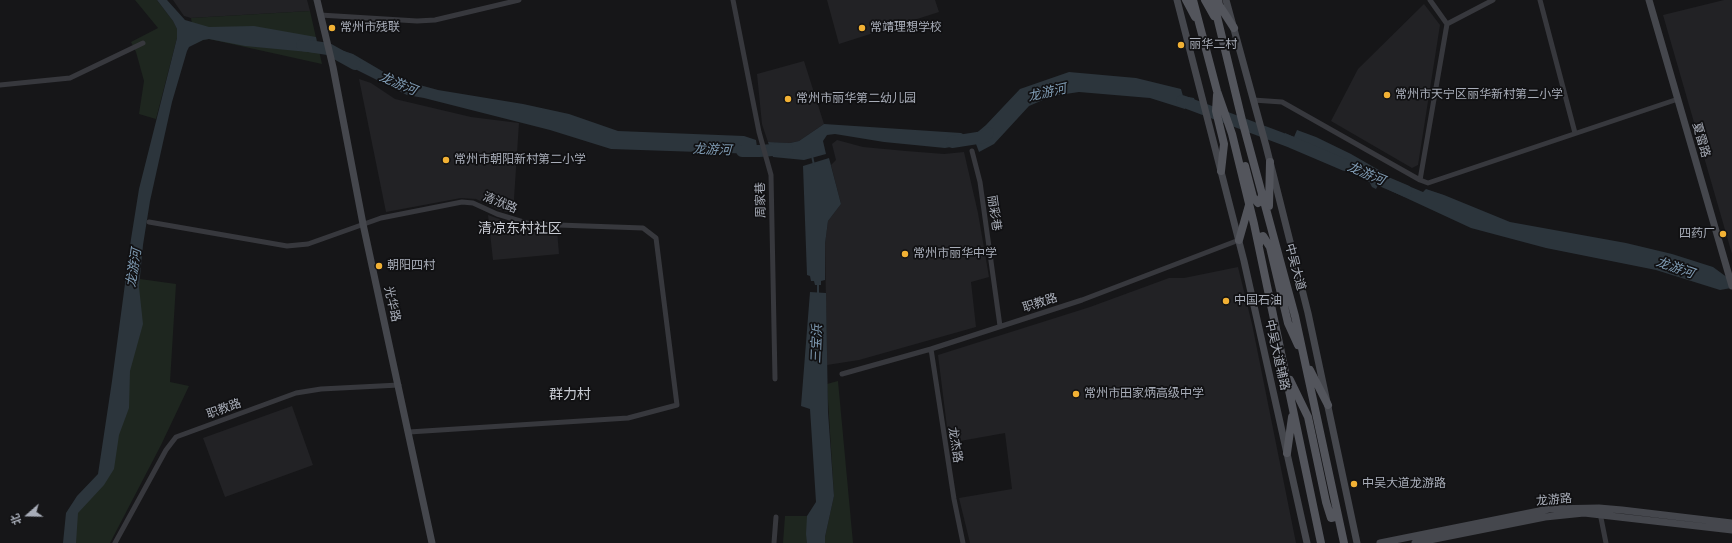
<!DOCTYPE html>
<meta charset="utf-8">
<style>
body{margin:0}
#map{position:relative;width:1732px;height:543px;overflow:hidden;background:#161618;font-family:Rubik,"Noto Sans SC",sans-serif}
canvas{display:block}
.north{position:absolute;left:8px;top:495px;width:40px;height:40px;-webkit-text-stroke:3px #111113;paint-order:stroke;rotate:250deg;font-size:11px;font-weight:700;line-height:16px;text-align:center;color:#a8adb8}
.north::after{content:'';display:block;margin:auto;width:14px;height:18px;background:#a8adb8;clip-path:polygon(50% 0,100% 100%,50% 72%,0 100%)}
</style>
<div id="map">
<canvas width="1732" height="543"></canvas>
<div class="north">北</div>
</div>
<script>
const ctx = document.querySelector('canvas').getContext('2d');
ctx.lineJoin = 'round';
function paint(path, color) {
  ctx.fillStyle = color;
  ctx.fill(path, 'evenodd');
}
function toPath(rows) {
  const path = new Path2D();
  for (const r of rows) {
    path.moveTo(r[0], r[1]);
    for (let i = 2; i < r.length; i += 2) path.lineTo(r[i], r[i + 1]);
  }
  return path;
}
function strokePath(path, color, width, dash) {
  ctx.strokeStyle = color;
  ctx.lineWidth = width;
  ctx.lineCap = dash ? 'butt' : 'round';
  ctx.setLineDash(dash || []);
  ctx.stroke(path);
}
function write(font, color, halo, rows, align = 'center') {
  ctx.font = font + ' Rubik,"Noto Sans SC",sans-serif';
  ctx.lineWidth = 3.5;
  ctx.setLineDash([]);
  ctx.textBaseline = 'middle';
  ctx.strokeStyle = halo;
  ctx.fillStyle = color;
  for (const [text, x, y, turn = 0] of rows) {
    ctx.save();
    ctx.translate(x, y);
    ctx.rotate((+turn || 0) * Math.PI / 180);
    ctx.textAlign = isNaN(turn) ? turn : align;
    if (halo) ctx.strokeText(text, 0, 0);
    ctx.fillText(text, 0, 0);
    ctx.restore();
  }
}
paint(toPath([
 [173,0,307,0,310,11,191,18,184,16],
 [827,0,935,0,939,12,839,44],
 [1724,0,1732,0,1732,254,1663,15],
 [1424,4,1440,25,1418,165,1412,168,1331,121,1358,69],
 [804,61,824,124,799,141,790,143,768,142,762,124,757,74],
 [359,79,371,83,395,99,471,117,519,123,513,214,497,209,476,199,461,198,386,212],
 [837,140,863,147,906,151,944,154,964,152,978,213,989,277,971,282,976,327,859,360,827,365,825,244,828,221,841,204,831,165,836,160,832,144],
 [488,215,528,229,557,230,559,254,493,260],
 [1238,267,1252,324,1296,543,970,543,959,498,1012,489,1005,433,949,443,938,355,1090,307,1169,278,1184,278],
 [292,406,313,465,225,497,203,438]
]), '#222225');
paint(toPath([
 [135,0,157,0,173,21,177,29,177,38,156,119,139,114,144,81,136,52,131,42,158,28],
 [310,11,322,64,209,39,203,40,195,44,191,18],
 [140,279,176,284,170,382,189,386,161,445,110,543,72,543,76,500,103,476],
 [838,381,853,543,825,543,825,537,834,496,827,384],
 [785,516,807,516,807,543,783,543]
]), '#1e261f');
paint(toPath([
 [157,0,167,0,185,20,209,27,254,26,316,37,319,53,245,46,209,39,203,40,189,47,187,51,172,102,150,201,143,245,139,287,143,324,130,371,129,408,119,435,114,469,104,485,78,513,76,543,63,543,66,513,77,496,98,474,112,381,131,239,139,189,177,38,177,29,173,21],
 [338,49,353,54,394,78,438,90,523,104,569,114,618,131,744,136,756,140,758,154,611,149,550,130,424,98,407,95,343,63],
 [1069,72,1136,78,1181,89,1183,96,1194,98,1197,109,1187,105,1185,109,1150,98,1079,92,1052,96,1029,106,994,144,979,152,973,136,986,125,1020,89],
 [824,124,961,133,967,136,968,144,945,148,884,142,835,134,827,135,823,141,826,154,804,160,773,157,768,142,790,143,799,141],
 [1297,130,1316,137,1351,154,1384,173,1376,189,1372,187,1369,181,1313,149,1300,149,1287,143,1285,133,1294,137],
 [829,158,841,204,828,221,825,244,825,280,821,281,821,285,815,285,814,281,811,281,810,276,807,275,803,166],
 [1394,180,1423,192,1426,189,1444,195,1510,222,1626,243,1672,254,1713,267,1728,278,1731,288,1720,290,1656,270,1546,248,1471,228,1389,190],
 [810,292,826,293,828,412,834,496,825,537,825,543,807,543,806,534,807,516,816,502,810,409,801,406]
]), '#2c353c');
strokePath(toPath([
 [812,156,814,165],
 [818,283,818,294]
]), '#2c353c', 2);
strokePath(toPath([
 [302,45,328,49,355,64],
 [1182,101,1291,142,1345,165],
 [952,142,984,137,988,133],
 [742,151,759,151,787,149],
 [1366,174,1406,191]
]), '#2c353c', 12);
strokePath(toPath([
 [733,0,759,132,771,175,775,379],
 [1430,0,1447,24],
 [1540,0,1575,133],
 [320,15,417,21,435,20,519,0],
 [0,85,70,78,143,43],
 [1253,100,1282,102,1420,180,1428,183,1678,99],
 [972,151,980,182,1000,326],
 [1420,180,1447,24,1493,0],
 [149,222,287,246,308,244,381,218,462,202,473,203,497,214,530,224,643,228,656,238,677,405,628,418,409,432],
 [931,349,954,499,963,543],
 [842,374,931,349,1082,300,1239,240],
 [1600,513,1606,543],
 [115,543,166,450,176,437,296,393,321,389,399,385],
 [774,543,776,517]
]), '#37383d', 5);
strokePath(toPath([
 [317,0,333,67,363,224,432,543],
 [1177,0,1244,261,1307,543],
 [1226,0,1266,146,1308,313,1357,543],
 [1649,0,1732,286],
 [1380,543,1549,509,1599,508,1622,510,1732,523],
 [1415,543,1545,517,1584,513,1732,530]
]), '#45474d', 7);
strokePath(toPath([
 [1186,0,1195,17],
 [1193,0,1217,91,1232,134,1254,224,1321,543],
 [1205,0,1214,16],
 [1213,0,1242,120,1295,316,1344,543],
 [1218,0,1219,5,1234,28],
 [1217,95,1216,111,1224,144,1221,171],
 [1245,166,1253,197,1258,203,1261,201,1262,194],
 [1269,206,1270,162],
 [1239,240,1249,205],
 [1259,245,1260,237,1263,236,1270,247,1288,323,1298,345],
 [1310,370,1328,405],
 [1290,380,1308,417,1326,502,1331,518,1335,517,1336,510],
 [1287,453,1292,417]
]), '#53555c', 8);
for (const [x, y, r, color] of [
 [332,28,4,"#f2b134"],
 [862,28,4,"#f2b134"],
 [1181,45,4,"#f2b134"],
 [1387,95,4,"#f2b134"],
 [788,99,4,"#f2b134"],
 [446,160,4,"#f2b134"],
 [1723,234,4,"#f2b134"],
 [905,254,4,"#f2b134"],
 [379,266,4,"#f2b134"],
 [1226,301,4,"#f2b134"],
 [1076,394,4,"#f2b134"],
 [1354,484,4,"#f2b134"]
]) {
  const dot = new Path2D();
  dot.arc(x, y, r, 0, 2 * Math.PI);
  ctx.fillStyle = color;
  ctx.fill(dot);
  strokePath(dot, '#111113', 1.5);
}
write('12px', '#a8adb8', '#111113', [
 ["常州市残联",340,28],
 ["常靖理想学校",870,28],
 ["丽华二村",1189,45],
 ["常州市天宁区丽华新村第二小学",1395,95],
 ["常州市丽华第二幼儿园",796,99],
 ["常州市朝阳新村第二小学",454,160],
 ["四药厂",1715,234,"right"],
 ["常州市丽华中学",913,254],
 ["朝阳四村",387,266],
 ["中国石油",1234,301],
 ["常州市田家炳高级中学",1084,394],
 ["中吴大道龙游路",1362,484]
], 'left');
write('12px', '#a8adb8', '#111113', [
 ["夏雷路",1701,140,74],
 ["周家巷",761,200,-91],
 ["清洑路",500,203,22],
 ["丽彩巷",994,213,82],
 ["中吴大道",1295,267,75],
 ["职教路",1040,303,-18],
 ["光华路",392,304,77],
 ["中吴大道辅路",1277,355,77],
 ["职教路",224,409,-20],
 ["龙杰路",955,445,81],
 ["龙游路",1554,500,-5]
]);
write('italic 13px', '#7f9bb3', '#111113', [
 ["龙游河",398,84,23],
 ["龙游河",1047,93,-13],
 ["龙游河",712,150,2],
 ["龙游河",1366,174,23],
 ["龙游河",134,268,-81],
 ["龙游河",1675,268,19],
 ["三宝浜",817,344,-88]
]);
write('14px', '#c9ccd4', '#111113', [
 ["清凉东村社区",520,229],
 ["群力村",570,395]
]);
</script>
